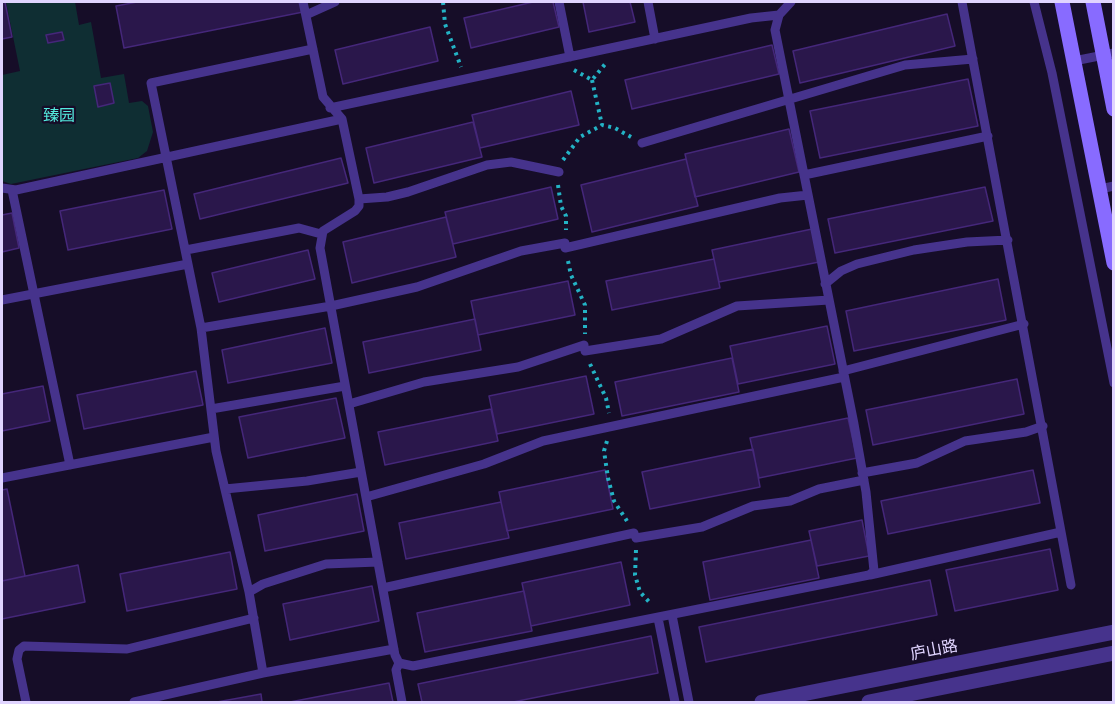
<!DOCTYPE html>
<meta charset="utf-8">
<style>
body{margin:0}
#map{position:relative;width:1115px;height:704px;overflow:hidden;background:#160d28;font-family:"Golos Text",sans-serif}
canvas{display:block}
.frame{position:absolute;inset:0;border:3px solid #e0d4ff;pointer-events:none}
</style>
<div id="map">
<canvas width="1115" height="704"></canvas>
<div class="frame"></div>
</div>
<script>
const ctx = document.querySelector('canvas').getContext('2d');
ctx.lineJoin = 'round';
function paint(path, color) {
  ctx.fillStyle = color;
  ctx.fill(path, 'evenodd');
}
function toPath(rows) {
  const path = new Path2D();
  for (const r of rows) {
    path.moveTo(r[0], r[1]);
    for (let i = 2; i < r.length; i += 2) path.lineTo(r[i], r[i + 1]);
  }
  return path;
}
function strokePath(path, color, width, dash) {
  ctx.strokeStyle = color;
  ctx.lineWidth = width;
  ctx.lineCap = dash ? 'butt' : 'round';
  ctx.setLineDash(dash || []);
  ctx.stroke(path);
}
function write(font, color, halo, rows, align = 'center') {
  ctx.font = font + ' "Golos Text","Noto Sans SC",sans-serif';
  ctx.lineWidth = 4.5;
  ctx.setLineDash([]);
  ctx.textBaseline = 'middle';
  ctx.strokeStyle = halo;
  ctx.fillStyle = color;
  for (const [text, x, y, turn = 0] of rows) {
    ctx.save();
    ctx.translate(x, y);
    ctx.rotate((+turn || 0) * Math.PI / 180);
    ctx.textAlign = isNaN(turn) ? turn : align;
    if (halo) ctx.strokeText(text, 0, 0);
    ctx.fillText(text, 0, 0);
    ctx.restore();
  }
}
paint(toPath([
 [6,2,75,2,79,25,91,22,101,78,124,74,129,103,142,101,148,106,153,132,147,151,138,158,11,184,2,181,2,75,20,71]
]), '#0f2e33');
const building = toPath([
 [2,2,5,2,12,37,2,39,2,2],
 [137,2,301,2,303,12,124,48,116,6,137,2],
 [533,2,553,2,559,27,471,48,464,18,533,2],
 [583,2,630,2,635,22,589,32,583,2],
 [947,14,955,46,800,83,793,51,947,14],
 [430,27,438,61,343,84,335,50,430,27],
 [62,32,64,40,48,43,46,35,62,32],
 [772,45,779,74,632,109,625,80,772,45],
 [968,79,978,126,820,158,810,111,968,79],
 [110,83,114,103,98,107,94,86,110,83],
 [571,91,579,125,480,148,472,115,571,91],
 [473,122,482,157,374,183,366,148,473,122],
 [789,129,799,172,695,197,685,154,789,129],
 [341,158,348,183,200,219,194,194,341,158],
 [686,159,698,206,592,232,581,185,686,159],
 [551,187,558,219,453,244,445,212,551,187],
 [985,187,993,221,835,253,828,219,985,187],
 [164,190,172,229,68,250,60,211,164,190],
 [12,213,19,248,2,252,2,215,12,213],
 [446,217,456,257,352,283,343,242,446,217],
 [812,229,819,262,719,282,712,250,812,229],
 [308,250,315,279,219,302,212,273,308,250],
 [714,259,720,288,612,310,606,281,714,259],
 [998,279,1006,320,854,351,846,311,998,279],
 [568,281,575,315,478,335,471,301,568,281],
 [475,319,481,350,369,373,363,342,475,319],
 [827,326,835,364,738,384,730,346,827,326],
 [325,328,332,363,228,383,222,350,325,328],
 [732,358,739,392,622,416,615,382,732,358],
 [196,371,203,405,84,429,77,395,196,371],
 [586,376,594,414,497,434,489,396,586,376],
 [1017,379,1024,414,873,445,866,410,1017,379],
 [43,386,50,421,2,431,2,394,43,386],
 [336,398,345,438,248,458,239,417,336,398],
 [491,409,498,441,385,465,378,432,491,409],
 [848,418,857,458,759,478,750,438,848,418],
 [753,449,760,487,650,509,642,472,753,449],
 [605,470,613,509,507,531,499,492,605,470],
 [1033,470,1040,503,888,534,881,501,1033,470],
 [7,489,25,576,2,581,2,490,7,489],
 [357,494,364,531,265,551,258,515,357,494],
 [501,502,509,538,406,559,399,523,501,502],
 [862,520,869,556,817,566,809,531,862,520],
 [811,540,819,578,710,600,703,562,811,540],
 [1050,549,1058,590,955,611,946,570,1050,549],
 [230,552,237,589,127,611,120,574,230,552],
 [621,562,630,605,531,626,522,583,621,562],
 [78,565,85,602,2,619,2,581,78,565],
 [930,580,937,615,706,662,699,627,930,580],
 [372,586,379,621,290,640,283,604,372,586],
 [524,591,532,631,425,652,417,613,524,591],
 [651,636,658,673,513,702,422,702,418,684,651,636],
 [389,683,393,702,290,702,389,683],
 [261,694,262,702,217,702,261,694]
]);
paint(building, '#2a174b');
strokePath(building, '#45277a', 1.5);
strokePath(toPath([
 [443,2,445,24,461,67],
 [574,70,592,80,606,63],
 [592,80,602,125],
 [563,160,580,137,602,125,615,128,631,137],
 [558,185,561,206,566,216,566,230],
 [568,261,571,275,585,305,585,334],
 [590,364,606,398,609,413],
 [607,441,604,451,608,478,614,501,627,521],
 [636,550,635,575,640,592,651,604]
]), '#23b3c5', 4, [3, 4.5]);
strokePath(toPath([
 [303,2,323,97,342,119,359,199,359,206,355,211,323,231,320,248,395,655,399,663,413,666,869,575,874,571,866,492,854,424,775,30,779,15,791,2],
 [559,2,570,57],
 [648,2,655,39],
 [962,2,1071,585],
 [1034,2,1052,73,1114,383],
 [306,15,335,2],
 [1074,61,1114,53],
 [330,108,751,18,779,15],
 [642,143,905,65,973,59],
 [804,175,988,136],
 [2,188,16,190,342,119],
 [1100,189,1114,186],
 [12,190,70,465],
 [359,199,387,197,408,192,487,165,511,162,559,172],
 [565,248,780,198,808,195],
 [186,250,299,228,321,234],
 [825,284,841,271,857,264,914,250,967,242,1008,240],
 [2,300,188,264],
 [201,328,331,306,417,287,521,251,565,243],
 [585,351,661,339,737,306,829,300],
 [843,371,1024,324],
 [349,404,424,382,518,367,584,345],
 [211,409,345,386],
 [862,473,917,463,965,441,1026,432,1043,426],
 [2,478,214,437],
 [225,489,307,481,361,472],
 [366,497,484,464,543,441,844,377],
 [636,538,702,527,753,506,790,501,819,489,864,480],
 [870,575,1061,532],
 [383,588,634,533],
 [249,592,263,584,326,564,378,562],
 [672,615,689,702],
 [658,618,675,702],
 [399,663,396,670,402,702],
 [263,673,249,592,216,451,201,328,151,83,313,49],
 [26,702,17,659,19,650,24,646,127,649,254,618],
 [134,702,263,673,394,649]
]), '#46338c', 9);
strokePath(toPath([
 [762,702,1114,632],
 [869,702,1114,653]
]), '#46338c', 15);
strokePath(toPath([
 [1062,2,1114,263],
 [1093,2,1114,109]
]), '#886bff', 15);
write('16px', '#54ecdf', '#160d28', [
 ["臻园",59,116]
]);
write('16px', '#e0d4ff', '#160d28', [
 ["庐山路",934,650,-11]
]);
</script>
